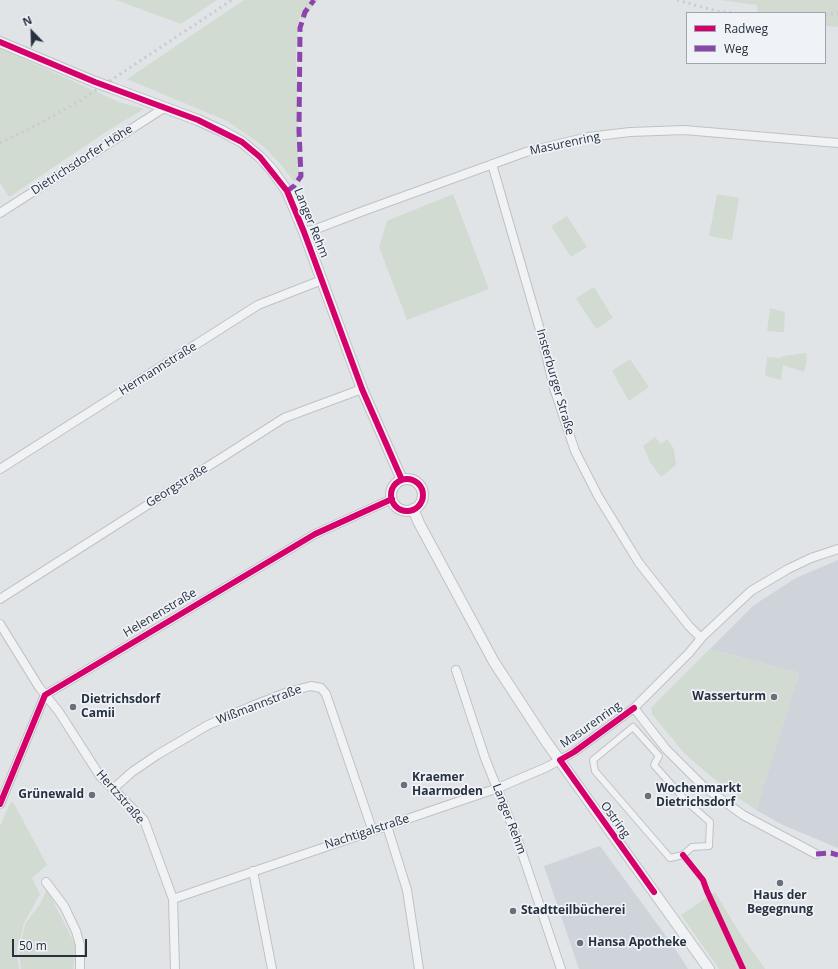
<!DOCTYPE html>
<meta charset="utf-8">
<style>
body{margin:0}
#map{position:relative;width:838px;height:969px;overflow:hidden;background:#e1e4e7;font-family:"Open Sans",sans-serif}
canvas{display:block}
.legend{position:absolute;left:686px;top:12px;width:140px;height:52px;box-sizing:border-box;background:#eff2f6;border:1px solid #9fa5ad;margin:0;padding:5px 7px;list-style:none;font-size:12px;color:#273140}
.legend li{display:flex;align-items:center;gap:8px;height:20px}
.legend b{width:20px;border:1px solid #9fa5ad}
.north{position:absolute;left:12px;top:12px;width:40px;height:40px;-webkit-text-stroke:3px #eff2f6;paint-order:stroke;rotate:337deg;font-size:11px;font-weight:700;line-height:16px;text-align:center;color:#273140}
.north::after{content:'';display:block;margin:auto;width:14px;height:18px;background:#273140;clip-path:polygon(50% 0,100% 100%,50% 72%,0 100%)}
.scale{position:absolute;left:12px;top:939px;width:75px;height:18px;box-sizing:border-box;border:2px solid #273140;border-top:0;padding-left:5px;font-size:12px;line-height:14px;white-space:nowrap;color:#273140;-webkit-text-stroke:3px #eff2f6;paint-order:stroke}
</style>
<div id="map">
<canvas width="838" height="969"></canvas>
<ul class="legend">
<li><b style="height:5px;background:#d6006c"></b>Radweg</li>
<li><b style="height:5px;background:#8e44ad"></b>Weg</li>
</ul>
<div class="north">N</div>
<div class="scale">50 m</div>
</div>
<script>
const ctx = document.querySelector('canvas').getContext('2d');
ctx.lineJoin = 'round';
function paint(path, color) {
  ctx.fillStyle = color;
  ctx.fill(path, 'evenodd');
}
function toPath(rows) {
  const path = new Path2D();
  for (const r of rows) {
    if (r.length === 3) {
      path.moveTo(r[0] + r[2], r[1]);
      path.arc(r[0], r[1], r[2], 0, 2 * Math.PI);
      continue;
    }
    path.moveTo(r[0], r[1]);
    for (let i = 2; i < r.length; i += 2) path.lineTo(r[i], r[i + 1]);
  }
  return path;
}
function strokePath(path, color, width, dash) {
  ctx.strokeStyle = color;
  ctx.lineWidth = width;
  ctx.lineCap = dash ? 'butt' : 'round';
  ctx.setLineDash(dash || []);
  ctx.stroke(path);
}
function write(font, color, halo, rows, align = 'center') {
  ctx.font = font + ' "Open Sans",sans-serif';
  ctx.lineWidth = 3.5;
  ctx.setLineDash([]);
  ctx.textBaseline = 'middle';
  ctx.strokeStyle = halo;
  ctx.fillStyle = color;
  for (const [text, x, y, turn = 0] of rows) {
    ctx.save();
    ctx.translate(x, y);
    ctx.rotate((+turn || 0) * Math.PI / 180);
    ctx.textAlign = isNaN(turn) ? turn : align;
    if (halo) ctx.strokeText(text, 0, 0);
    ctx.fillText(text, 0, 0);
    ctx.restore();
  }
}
paint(toPath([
 [838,560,838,848,783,825,756,810,799,673,710,649,754,605,796,578],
 [600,846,674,947,688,969,579,969,544,866]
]), '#cfd3da');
paint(toPath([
 [116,0,217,0,181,24],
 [244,0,318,0,311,8,305,20,299,18,296,53,299,176,294,182,282,166,263,146,227,121,127,79],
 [720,0,838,0,838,27,825,26,825,13,758,13,757,5],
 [0,48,119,102,144,109,109,130,9,197,0,183],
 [453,194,489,289,407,320,379,247,387,221],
 [717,194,739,198,732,240,709,236],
 [567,216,587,247,571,257,551,226],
 [594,287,613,318,596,329,576,298],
 [770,308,785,312,784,332,767,331],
 [806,353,807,360,804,372,783,365,781,380,765,376,767,357,780,358,784,356],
 [630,359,649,387,629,401,612,371],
 [655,437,661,444,667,439,674,449,676,465,661,477,650,462,643,446],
 [710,649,799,673,756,810,728,791,685,754,652,714,651,708],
 [13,802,47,865,32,878,40,894,24,923,17,952,19,969,0,969,0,826,10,803],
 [47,889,76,946,73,969,21,969,19,953,25,924,40,904],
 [715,892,741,935,765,969,719,969,681,915]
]), '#d2dbd2');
const pedestrian = toPath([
 [633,727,659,756,654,765,686,801,710,822,709,846,692,847,683,855,670,858,595,771,593,760,633,727]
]);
const minor = toPath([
 [492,164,542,337,554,388,575,451,598,496,639,563,689,626,701,638],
 [0,213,164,108],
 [304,232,316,229,366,210,526,152,588,137,630,132,684,130,838,143],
 [0,469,258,305,322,280],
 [0,599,284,418,362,389],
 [0,624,39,687,59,712,100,776,144,820,173,899,175,969],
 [456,670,485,758,517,838,561,969],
 [634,708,666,749,703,786,743,815,816,854],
 [113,789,132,772,157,755,208,725,252,706,288,692,311,686,321,688,326,694,372,829],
 [0,804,45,695,315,534,392,499],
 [387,826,407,890,419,969],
 [253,871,272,969],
 [46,882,64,906,76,931,80,945,80,969],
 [173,899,498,788,547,767,574,752,634,708,689,653,703,636,751,591,788,569,811,558,838,549]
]);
const tertiary = toPath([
 [0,42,95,82],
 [112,88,198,120,222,131,242,142,260,157,272,170,287,191,304,232,362,389,402,480],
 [407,495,16],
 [413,509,419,523,494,662,545,740,709,969]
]);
strokePath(pedestrian, '#bfc2c5', 8);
strokePath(minor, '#bfc2c5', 10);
strokePath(tertiary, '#bfc2c5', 12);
strokePath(pedestrian, '#f1f2f3', 6);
strokePath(minor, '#f1f2f3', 8);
strokePath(tertiary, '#f1f2f3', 10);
strokePath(toPath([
 [677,0,716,11,733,13],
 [825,15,838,13],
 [0,143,37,125,81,100,232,0]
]), '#cacbce', 3, [2, 4]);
const tertiaryBridge = toPath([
 [95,82,112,88]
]);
strokePath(tertiaryBridge, '#bfc2c5', 12, []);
strokePath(tertiaryBridge, '#f1f2f3', 10);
strokePath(toPath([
 [287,191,294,186,301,176,299,131,300,28,305,12,314,0],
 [816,854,831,853,838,855]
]), '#8e44ad', 5, [10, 5]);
strokePath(toPath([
 [0,42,95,82,198,120,242,142,260,157,287,191,304,232,362,389,402,480],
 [407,495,16],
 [634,708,574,752,560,760,654,892],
 [0,804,45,695,315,534,392,499],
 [683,855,703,880,707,891,743,969]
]), '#d6006c', 6);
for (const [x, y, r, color] of [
 [774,697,4,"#68707a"],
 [73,707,4,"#68707a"],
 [404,785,4,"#68707a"],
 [92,795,4,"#68707a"],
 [648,796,4,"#68707a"],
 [780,883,4,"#68707a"],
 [513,911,4,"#68707a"],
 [580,943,4,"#68707a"]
]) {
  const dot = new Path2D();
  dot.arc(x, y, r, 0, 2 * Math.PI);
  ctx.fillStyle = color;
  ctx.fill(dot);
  strokePath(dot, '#eff2f6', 1.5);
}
write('12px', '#273140', '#eff2f6', [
 ["Masurenring",565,144,-12],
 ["Dietrichsdorfer Höhe",82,160,-33],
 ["Langer Rehm",311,223,68],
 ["Hermannstraße",158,369,-32],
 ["Insterburger Straße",555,382,74],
 ["Georgstraße",177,486,-32],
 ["Helenenstraße",160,613,-31],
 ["Wißmannstraße",259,705,-21],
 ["Masurenring",591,725,-35],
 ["Hertzstraße",120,797,49],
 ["Langer Rehm",509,819,69],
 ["Ostring",615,820,54],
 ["Nachtigalstraße",367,832,-18]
]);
write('bold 12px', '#273140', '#eff2f6', [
 ["Wasserturm",766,697,"right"],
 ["Dietrichsdorf",81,700],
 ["Camii",81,714],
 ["Kraemer",412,778],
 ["Haarmoden",412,792],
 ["Wochenmarkt",656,789],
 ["Dietrichsdorf",656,803],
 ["Grünewald",84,795,"right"],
 ["Haus der",780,896,"center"],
 ["Begegnung",780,910,"center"],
 ["Stadtteilbücherei",521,911],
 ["Hansa Apotheke",588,943]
], 'left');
</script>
